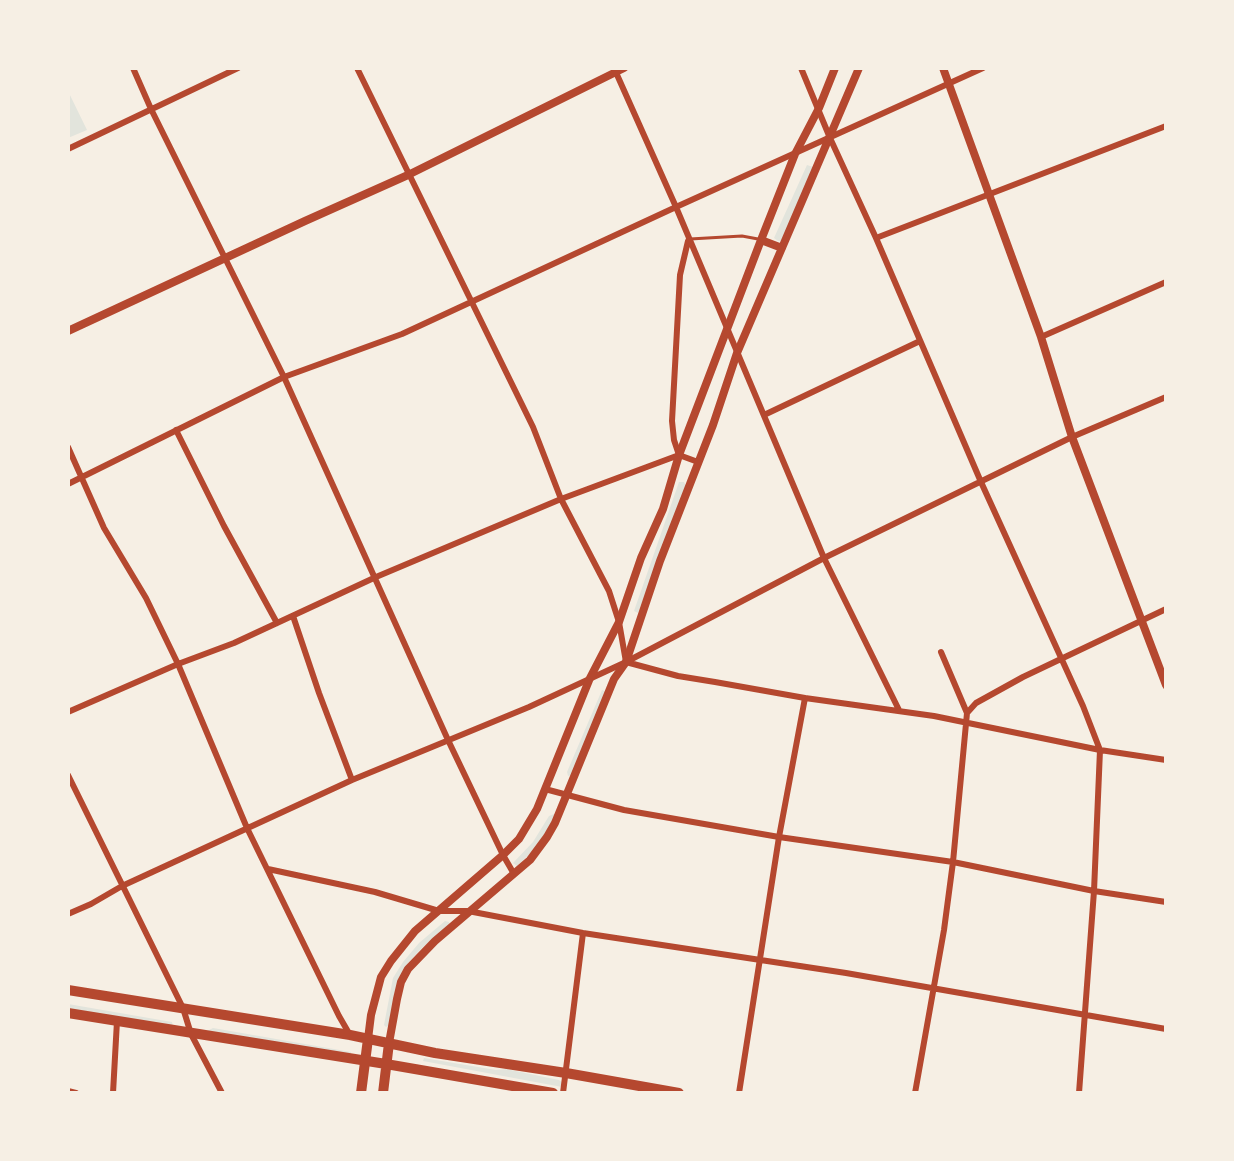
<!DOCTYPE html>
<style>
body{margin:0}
#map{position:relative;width:1234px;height:1161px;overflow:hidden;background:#f6efe4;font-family:Mulish,sans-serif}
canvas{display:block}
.frame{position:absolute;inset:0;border:70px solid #f6efe4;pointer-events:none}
</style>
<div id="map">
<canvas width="1234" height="1161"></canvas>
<div class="frame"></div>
</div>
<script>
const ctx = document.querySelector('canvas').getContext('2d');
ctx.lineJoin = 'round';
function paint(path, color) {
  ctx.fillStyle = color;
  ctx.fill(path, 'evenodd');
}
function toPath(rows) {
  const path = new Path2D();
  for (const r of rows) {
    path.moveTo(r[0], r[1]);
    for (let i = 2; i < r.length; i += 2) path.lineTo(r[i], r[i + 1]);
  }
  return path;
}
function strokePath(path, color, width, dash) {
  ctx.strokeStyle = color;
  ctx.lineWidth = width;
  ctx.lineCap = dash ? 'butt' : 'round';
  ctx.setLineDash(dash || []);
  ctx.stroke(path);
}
paint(toPath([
 [68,91,87,130,68,138],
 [807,165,813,167,782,241,778,241,774,238],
 [679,482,684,482,686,486,638,613,634,611],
 [602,690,608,692,573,775,568,776,567,772],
 [554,814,555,817,537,847,517,866,513,863,533,842,549,816],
 [445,921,449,922,450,926,423,947,408,963,390,1025,386,1027,384,1025,393,978,403,962,419,943],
 [68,1004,172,1022,173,1026,68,1012],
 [213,1028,351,1052,349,1059,207,1031],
 [424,1058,496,1070,506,1069,559,1080,563,1083,562,1087,423,1061]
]), '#e2e4dc');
strokePath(toPath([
 [690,239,742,236,758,239]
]), '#b5482f', 3);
strokePath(toPath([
 [133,68,151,109,284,377,448,740,503,855,514,874],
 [357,68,533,427,561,499,609,591,619,622,626,662,678,676,715,682,805,698,934,716,1100,750,1166,760],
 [614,68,676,207,824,558,899,710],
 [801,68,830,138,876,238,981,482,1083,706,1100,750,1094,891,1079,1093],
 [68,149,238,68],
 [876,238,1166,126],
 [1041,337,1166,282],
 [764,415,920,341],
 [176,430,224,526,277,623],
 [68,447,104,528,146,598,178,664,247,828,339,1016,350,1035],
 [679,455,674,440,672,421,680,275,688,241],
 [679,455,698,462],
 [68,484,284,377,402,334,676,207,983,68],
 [293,616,319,693,352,780],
 [941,652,967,713],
 [68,712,178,664,234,643,376,577,561,499,679,455],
 [68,775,183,1008,191,1034,222,1093],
 [545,789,624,810,779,837,953,862,1094,891,1166,902],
 [268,869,375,892,439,911,468,911,583,933,846,973,1166,1029],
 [68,914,91,904,122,886,352,780,529,707,626,662,824,558,1072,437,1166,397],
 [68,1091,76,1093],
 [113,1093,117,1021],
 [563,1093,583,933],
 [739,1093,779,837,805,698],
 [915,1093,944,930,953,862,967,713,976,703,1023,677,1166,609]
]), '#b5482f', 6);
strokePath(toPath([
 [943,68,1041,337,1072,437,1166,685],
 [761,240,782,248],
 [68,331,305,221,408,175,624,68],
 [368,1039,371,1015,381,977,391,961,415,931,503,855,519,839,537,809,590,678,619,622,641,558,663,509,679,455,761,240,795,154,819,108,835,68],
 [389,1043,397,999,401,982,408,969,435,941,530,860,547,837,555,823,614,679,626,662,660,561,713,425,737,353,859,68]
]), '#b5482f', 8);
strokePath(toPath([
 [68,990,350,1035,435,1053,566,1073,679,1093],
 [68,1013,386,1064,553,1093],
 [361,1093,368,1039],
 [383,1093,389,1043]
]), '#b5482f', 10);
</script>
